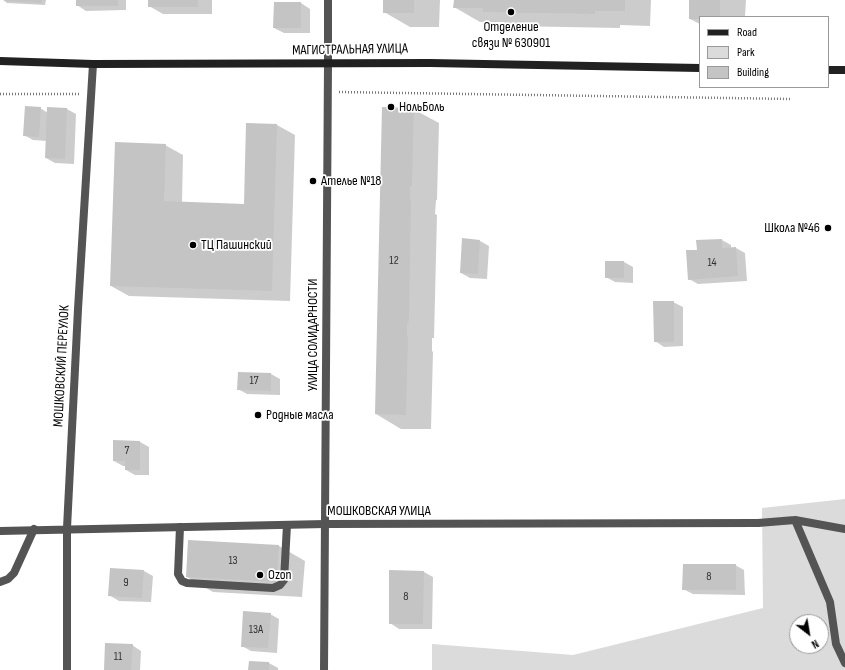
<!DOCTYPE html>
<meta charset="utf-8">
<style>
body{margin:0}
#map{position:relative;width:845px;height:670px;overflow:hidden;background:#fff;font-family:"Sofia Sans Condensed",sans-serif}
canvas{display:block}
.legend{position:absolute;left:699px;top:16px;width:130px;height:72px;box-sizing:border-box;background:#fff;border:1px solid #999;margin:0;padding:5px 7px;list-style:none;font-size:12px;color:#000}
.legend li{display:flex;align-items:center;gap:8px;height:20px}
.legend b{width:20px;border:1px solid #999}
.north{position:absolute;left:789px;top:614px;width:40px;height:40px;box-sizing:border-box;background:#fff;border:1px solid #999;border-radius:50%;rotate:149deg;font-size:11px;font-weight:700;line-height:16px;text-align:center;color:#000}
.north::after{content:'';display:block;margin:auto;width:14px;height:18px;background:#000;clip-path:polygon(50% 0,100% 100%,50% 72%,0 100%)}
</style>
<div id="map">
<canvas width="845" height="670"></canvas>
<ul class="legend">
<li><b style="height:5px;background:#212121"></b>Road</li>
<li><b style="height:11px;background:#dbdbdb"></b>Park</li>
<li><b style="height:11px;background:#c4c4c4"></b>Building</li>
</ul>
<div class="north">N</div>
</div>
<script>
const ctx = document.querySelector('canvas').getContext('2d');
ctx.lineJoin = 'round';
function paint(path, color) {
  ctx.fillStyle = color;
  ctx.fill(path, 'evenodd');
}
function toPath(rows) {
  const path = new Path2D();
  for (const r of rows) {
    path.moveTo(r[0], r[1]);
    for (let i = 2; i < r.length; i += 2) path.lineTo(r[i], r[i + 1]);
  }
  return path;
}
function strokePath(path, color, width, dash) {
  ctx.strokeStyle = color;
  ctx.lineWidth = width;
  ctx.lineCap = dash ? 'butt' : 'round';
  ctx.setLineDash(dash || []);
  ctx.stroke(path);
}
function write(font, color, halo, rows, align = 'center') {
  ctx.font = font + ' "Sofia Sans Condensed",sans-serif';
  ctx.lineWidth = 3.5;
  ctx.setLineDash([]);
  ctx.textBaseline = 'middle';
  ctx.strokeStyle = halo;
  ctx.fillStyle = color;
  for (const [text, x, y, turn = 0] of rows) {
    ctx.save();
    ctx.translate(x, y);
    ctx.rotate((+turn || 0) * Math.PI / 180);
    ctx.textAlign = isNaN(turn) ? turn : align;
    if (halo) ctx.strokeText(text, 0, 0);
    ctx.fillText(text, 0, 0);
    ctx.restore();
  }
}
paint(toPath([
 [845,499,845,670,432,670,432,644,573,655,763,608,762,508],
 [797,622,821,622,821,646,797,646]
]), '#dbdbdb');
paint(toPath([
 [3,0,46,0,45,5,7,3],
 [77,0,126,0,126,10,86,11,77,5],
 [149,0,212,0,212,14,163,14,149,6],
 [385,0,440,0,439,27,410,27,384,12],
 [455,0,651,0,650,26,620,25,620,28,509,26,504,22,480,22,454,7],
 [690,0,746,0,745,17,700,17,700,24,690,19],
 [275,3,301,3,310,9,310,33,284,33,274,28],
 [40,108,48,113,67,109,76,114,74,164,55,163,46,158,47,141,33,140,24,135],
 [413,109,439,123,437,200,436,200,435,214,437,215,434,338,432,338,432,351,433,352,431,429,401,429,376,414],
 [277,125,295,135,290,301,129,296,111,286,165,145,183,155,182,203,245,205],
 [722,240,731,245,731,248,736,248,745,253,747,281,698,284,689,279,698,250],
 [480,241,489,246,487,279,470,278,461,273],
 [606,262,624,262,633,267,633,283,615,282,606,277],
 [673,302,683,307,683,346,664,347,655,341],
 [271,374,280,379,280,395,247,394,238,389],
 [114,441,140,442,149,447,149,475,135,475,126,470,126,466,123,466,114,461],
 [189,541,279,546,305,561,302,597,213,592,187,577],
 [735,565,744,570,745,595,693,594,683,589],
 [144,571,153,576,151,602,119,601,109,595],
 [424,572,433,577,432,629,399,629,390,623],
 [270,614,279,619,277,653,251,651,242,646],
 [132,645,141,651,140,670,105,670],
 [269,663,278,668,278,670,249,670]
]), '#0003');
paint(toPath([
 [6,0,42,0,41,3,6,1],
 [76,0,118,0,118,6,76,6],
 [148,0,198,0,198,7,148,7],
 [383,0,414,0,414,13,383,13],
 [454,0,625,0,625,11,595,11,595,14,483,12,483,8,453,8],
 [689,0,720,0,720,17,700,17,700,19,689,19],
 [274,2,301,2,301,28,273,28],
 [25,106,41,107,39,137,23,136],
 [47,107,67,108,65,159,45,158],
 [382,107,414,108,412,186,410,186,410,199,411,199,409,319,408,324,407,324,407,337,408,337,406,415,375,414],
 [246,123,277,124,272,291,110,286,115,142,166,144,164,201,244,204],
 [462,238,480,240,478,274,460,273],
 [722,239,722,248,736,247,738,276,688,280,686,250,697,250,696,240],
 [605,261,624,261,624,278,605,278],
 [653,301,674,301,674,342,654,342],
 [238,372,271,373,271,391,237,390],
 [113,440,140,441,140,470,125,470,125,461,113,461],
 [188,540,279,545,277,582,186,577],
 [683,564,736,564,736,590,682,590],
 [110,568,144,570,142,598,108,596],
 [389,570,424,571,423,624,389,624],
 [243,611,271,613,268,648,241,647],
 [105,643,133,644,131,670,104,670],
 [249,661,269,662,269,670,248,670]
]), '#c4c4c4');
strokePath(toPath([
 [339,92,792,99],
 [0,94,81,94]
]), '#767676', 2.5, [1, 2]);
strokePath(toPath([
 [328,64,328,0],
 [795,520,845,529],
 [758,523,795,520,830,602,836,644,845,663],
 [180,527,178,574,182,581,187,583,273,588,280,585,284,580,287,525],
 [0,582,8,579,14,573,34,529]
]), '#545454', 8);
strokePath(toPath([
 [0,531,325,524,758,523],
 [67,670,67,528,78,309,93,64]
]), '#545454', 8);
strokePath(toPath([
 [324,670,328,64]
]), '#545454', 8);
strokePath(toPath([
 [0,61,93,64,430,63,700,68],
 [828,70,845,70]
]), '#212121', 8);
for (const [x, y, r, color] of [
 [511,12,4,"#000"],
 [391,107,4,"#000"],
 [313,181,4,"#000"],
 [828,228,4,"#000"],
 [193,245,4,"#000"],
 [258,415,4,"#000"],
 [260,575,4,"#000"]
]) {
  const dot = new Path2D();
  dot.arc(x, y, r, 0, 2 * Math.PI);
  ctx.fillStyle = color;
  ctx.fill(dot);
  strokePath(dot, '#fff', 1.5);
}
write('12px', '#313131', null, [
 ["12",394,261],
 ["14",712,263],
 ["17",254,381],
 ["7",127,451],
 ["13",233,561],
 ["8",709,577],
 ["9",126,583],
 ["8",406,597],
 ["13А",256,630],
 ["11",118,657]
]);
write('14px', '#000', '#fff', [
 ["Отделение",511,27,"center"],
 ["связи № 630901",511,43,"center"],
 ["НольБоль",399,107],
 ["Ателье №18",321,181],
 ["Школа №46",820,228,"right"],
 ["ТЦ Пашинский",201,245],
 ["Родные масла",266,415],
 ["Ozon",268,575]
], 'left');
write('14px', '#000', '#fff', [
 ["МАГИСТРАЛЬНАЯ УЛИЦА",350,50,-1],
 ["УЛИЦА СОЛИДАРНОСТИ",313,335,-90],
 ["МОШКОВСКИЙ ПЕРЕУЛОК",62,366,-87],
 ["МОШКОВСКАЯ УЛИЦА",379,511]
]);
</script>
